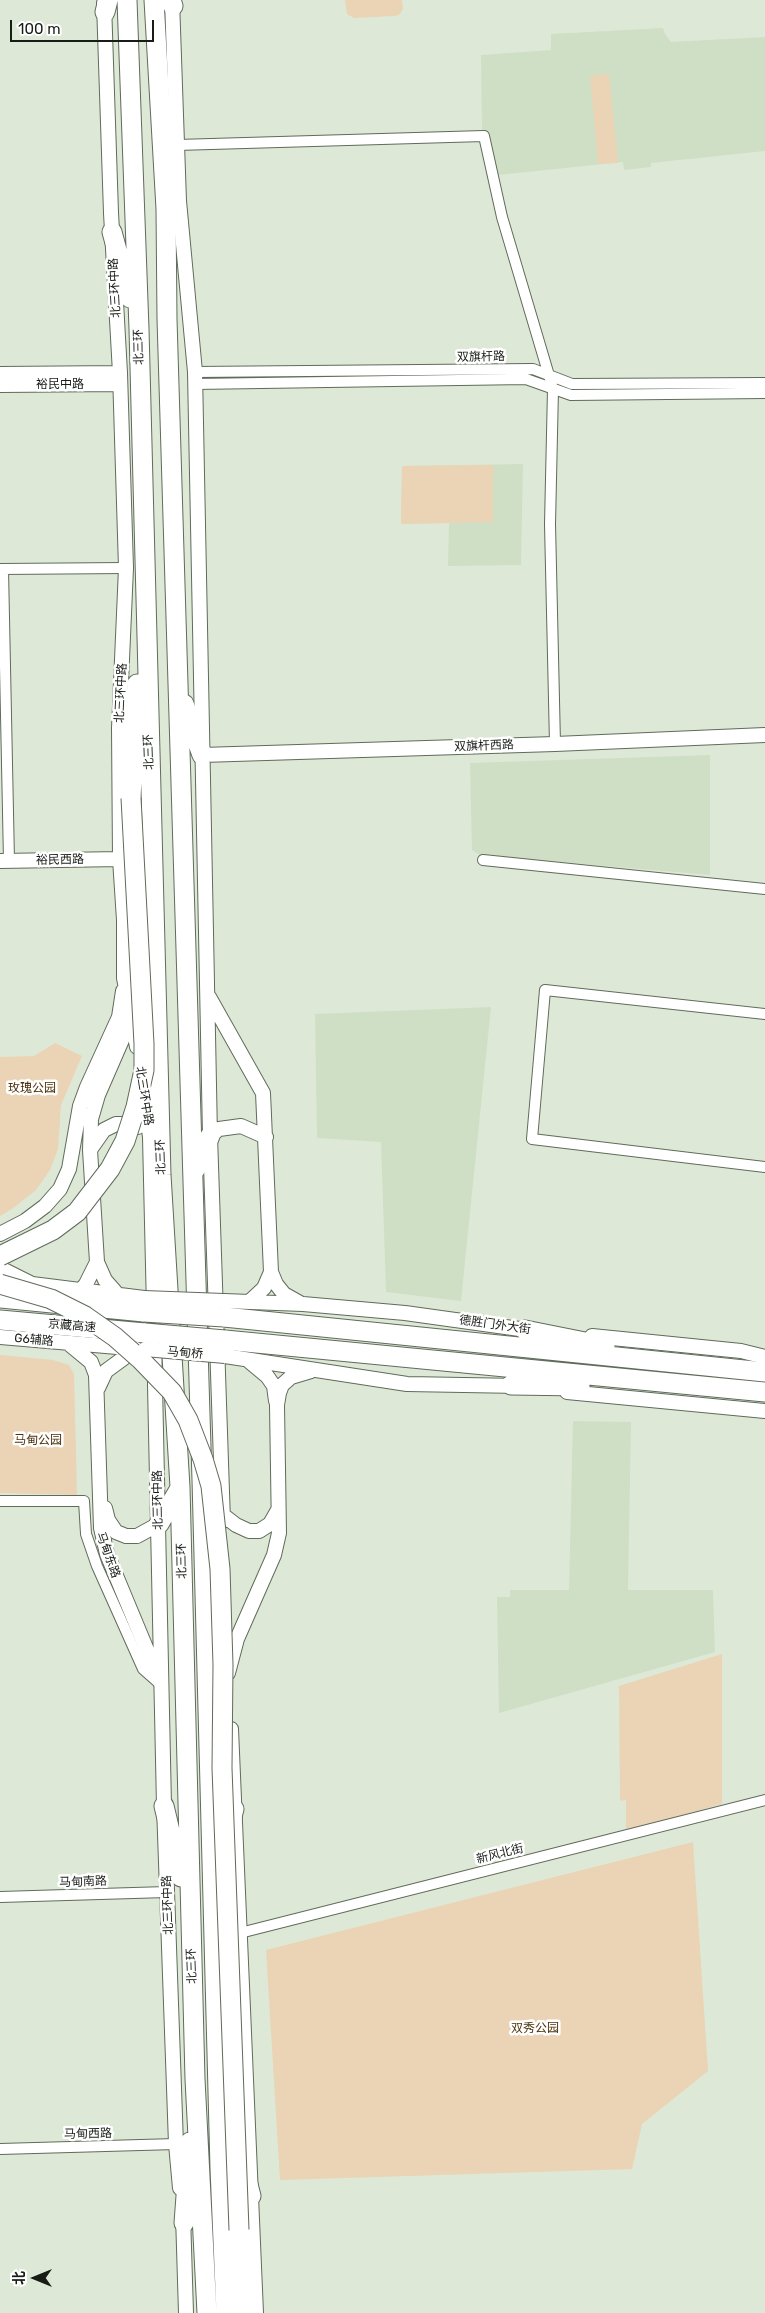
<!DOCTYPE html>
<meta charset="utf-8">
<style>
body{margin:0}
#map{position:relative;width:765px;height:2313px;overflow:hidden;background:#dde9d6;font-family:Rubik,"Noto Sans SC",sans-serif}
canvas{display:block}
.north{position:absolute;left:10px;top:2253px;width:50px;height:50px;-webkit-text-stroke:4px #fff;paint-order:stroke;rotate:270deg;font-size:14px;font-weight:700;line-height:20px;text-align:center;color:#181c16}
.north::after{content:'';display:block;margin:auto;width:18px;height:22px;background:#181c16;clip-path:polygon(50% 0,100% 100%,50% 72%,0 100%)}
.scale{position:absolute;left:10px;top:20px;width:144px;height:22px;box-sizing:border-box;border:2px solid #181c16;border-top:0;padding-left:6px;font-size:15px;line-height:18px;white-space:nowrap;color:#181c16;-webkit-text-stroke:4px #fff;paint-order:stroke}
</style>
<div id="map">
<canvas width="765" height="2313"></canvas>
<div class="north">北</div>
<div class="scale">100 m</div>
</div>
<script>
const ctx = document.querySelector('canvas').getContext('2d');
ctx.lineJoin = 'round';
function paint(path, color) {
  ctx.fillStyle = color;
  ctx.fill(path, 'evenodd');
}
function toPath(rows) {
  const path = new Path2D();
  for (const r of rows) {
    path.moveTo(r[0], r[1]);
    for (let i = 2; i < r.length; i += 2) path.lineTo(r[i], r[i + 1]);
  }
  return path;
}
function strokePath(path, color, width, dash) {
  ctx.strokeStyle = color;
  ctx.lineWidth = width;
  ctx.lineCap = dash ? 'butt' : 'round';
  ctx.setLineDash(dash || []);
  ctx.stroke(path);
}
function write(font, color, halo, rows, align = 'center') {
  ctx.font = font + ' Rubik,"Noto Sans SC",sans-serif';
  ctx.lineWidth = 5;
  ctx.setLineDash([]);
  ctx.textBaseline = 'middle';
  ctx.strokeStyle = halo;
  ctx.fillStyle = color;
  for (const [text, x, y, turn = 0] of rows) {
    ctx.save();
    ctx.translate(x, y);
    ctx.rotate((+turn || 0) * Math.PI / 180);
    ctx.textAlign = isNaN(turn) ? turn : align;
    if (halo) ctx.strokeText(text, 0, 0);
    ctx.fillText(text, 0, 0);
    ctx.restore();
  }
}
paint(toPath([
 [663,28,665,34,671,42,765,37,765,151,651,163,651,167,624,170,623,162,498,175,494,170,488,132,487,130,482,130,481,55,551,50,551,34],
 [523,464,521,565,448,566,449,523,401,524,402,466],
 [710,755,710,875,480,855,472,850,470,763],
 [491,1007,461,1301,386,1292,381,1142,317,1138,315,1014],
 [573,1421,631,1422,628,1590,713,1590,715,1652,499,1713,497,1597,510,1597,510,1590,569,1590]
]), '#cfdfc5');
paint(toPath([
 [345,0,402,0,403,9,399,15,395,16,354,18,347,14],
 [609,74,618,163,598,164,590,76],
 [493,465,493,522,401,524,402,466],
 [55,1043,82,1056,61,1105,58,1149,50,1170,36,1190,12,1209,0,1216,0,1057,34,1056],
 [0,1355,53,1360,69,1365,74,1374,77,1495,0,1493],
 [722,1654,722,1804,626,1831,626,1800,620,1801,619,1686],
 [693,1842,708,2071,642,2124,632,2169,280,2180,266,1950]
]), '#ebd3b5');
const street = toPath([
 [177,145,484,136,502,217,553,389,550,524,555,744],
 [195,372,533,369,572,384,765,383],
 [195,384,526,379,571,395,765,393],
 [0,569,126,568],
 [3,569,9,861],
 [483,860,765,889],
 [765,1014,545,990,532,1139,765,1167],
 [0,1501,84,1501,86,1534,97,1566,143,1669,160,1684],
 [0,1897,167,1892],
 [240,1933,765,1800],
 [0,2149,176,2144]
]);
const secondary = toPath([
 [172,0,179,201,195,372,210,1136,223,1521],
 [104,3,111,213,120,373,126,568,119,728,120,859,124,920,124,978,137,1047],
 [0,374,120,373],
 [0,385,120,384],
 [202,755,555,744,765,735],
 [0,861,120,859],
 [209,997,263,1093,271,1272,264,1288,249,1302],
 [143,1088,150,1137,154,1309],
 [210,1136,219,1129,241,1126,266,1137],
 [90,1150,104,1130,116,1124,126,1124,138,1127],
 [0,1234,25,1221,45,1206,60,1189,69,1169,80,1106,87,1087,119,1017,123,991],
 [0,1268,32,1284,144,1298],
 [271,1272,276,1284,284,1294,300,1303],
 [80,1291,86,1284,97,1262],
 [119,1296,105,1280,97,1262,90,1150,91,1119,98,1095,132,1017],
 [224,1301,303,1304,405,1313,534,1331],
 [592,1336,741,1351,765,1357],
 [0,1337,129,1348],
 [154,1338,164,1806,176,2144,180,2188],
 [68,1343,91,1362,96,1375,101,1528,107,1554,159,1679],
 [225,1356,407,1384,520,1386],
 [249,1361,267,1376,274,1386,276,1401],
 [98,1388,106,1371,136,1349],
 [567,1392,765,1411],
 [105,1508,108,1520,116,1532,126,1536,137,1536,159,1524],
 [223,1515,236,1525,249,1531,259,1531,270,1524,278,1510],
 [228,1673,237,1639,274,1555,279,1533,277,1405,279,1393,282,1385,291,1377,311,1371],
 [231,1729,256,2313],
 [183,2215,186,2313]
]);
const highway = toPath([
 [127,0,139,329,161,1175,180,1487,195,2079,207,2313],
 [154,0,166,209,167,319,202,1480,220,2168,226,2313],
 [171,0,173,6],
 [105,12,108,0],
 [112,232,130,298],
 [184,704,202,755],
 [131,798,137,684],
 [195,1170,210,1136],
 [0,1298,144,1312],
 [224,1317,765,1372],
 [0,1320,145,1333],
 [525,1330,605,1346],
 [225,1340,765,1392],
 [511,1385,580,1386],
 [159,1524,180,1488],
 [164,1806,181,1877],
 [226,1840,234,1809],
 [240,2153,251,2196],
 [184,2223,190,2142],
 [239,2230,242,2313]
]);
strokePath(street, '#606b5b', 12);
strokePath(secondary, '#606b5b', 16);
strokePath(highway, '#606b5b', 21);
strokePath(street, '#fff', 10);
strokePath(secondary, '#fff', 14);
strokePath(highway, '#fff', 19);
const secondaryBridge = toPath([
 [144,1298,224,1301],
 [145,1349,225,1356]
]);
const highwayBridge = toPath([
 [0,1256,53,1230,77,1212,110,1169,125,1141,136,1107,144,1070,144,1044,131,798],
 [0,1284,51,1299,85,1316,115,1337,141,1360,172,1392,188,1420,203,1459,211,1486,220,1569,223,1665,222,1768,239,2230],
 [144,1312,224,1317],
 [145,1333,225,1340]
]);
strokePath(secondaryBridge, '#606b5b', 16, []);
strokePath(highwayBridge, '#606b5b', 21, []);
strokePath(secondaryBridge, '#fff', 14);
strokePath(highwayBridge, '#fff', 19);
write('12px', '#181c16', '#fff', [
 ["北三环中路",115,288,-93],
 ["北三环",139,347,-91],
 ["双旗杆路",481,357,-1],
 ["裕民中路",60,385],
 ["北三环中路",121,693,-87],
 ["双旗杆西路",484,746,-2],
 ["北三环",149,752,-92],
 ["裕民西路",60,860,-1],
 ["北三环中路",144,1096,81],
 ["北三环",161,1157,-92],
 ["德胜门外大街",495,1325,8],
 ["京藏高速",72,1326,5],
 ["G6辅路",34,1340,5],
 ["马甸桥",185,1353,5],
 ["北三环中路",158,1500,-91],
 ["马甸东路",108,1555,70],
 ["北三环",182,1561,-91],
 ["新风北街",500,1854,-14],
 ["马甸南路",83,1882,-2],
 ["北三环中路",168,1905,-92],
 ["北三环",192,1966,-92],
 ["马甸西路",88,2134,-1]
]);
write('12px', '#4b320b', '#fff', [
 ["玫瑰公园",32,1089],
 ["马甸公园",38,1441],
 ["双秀公园",535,2029]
]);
</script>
